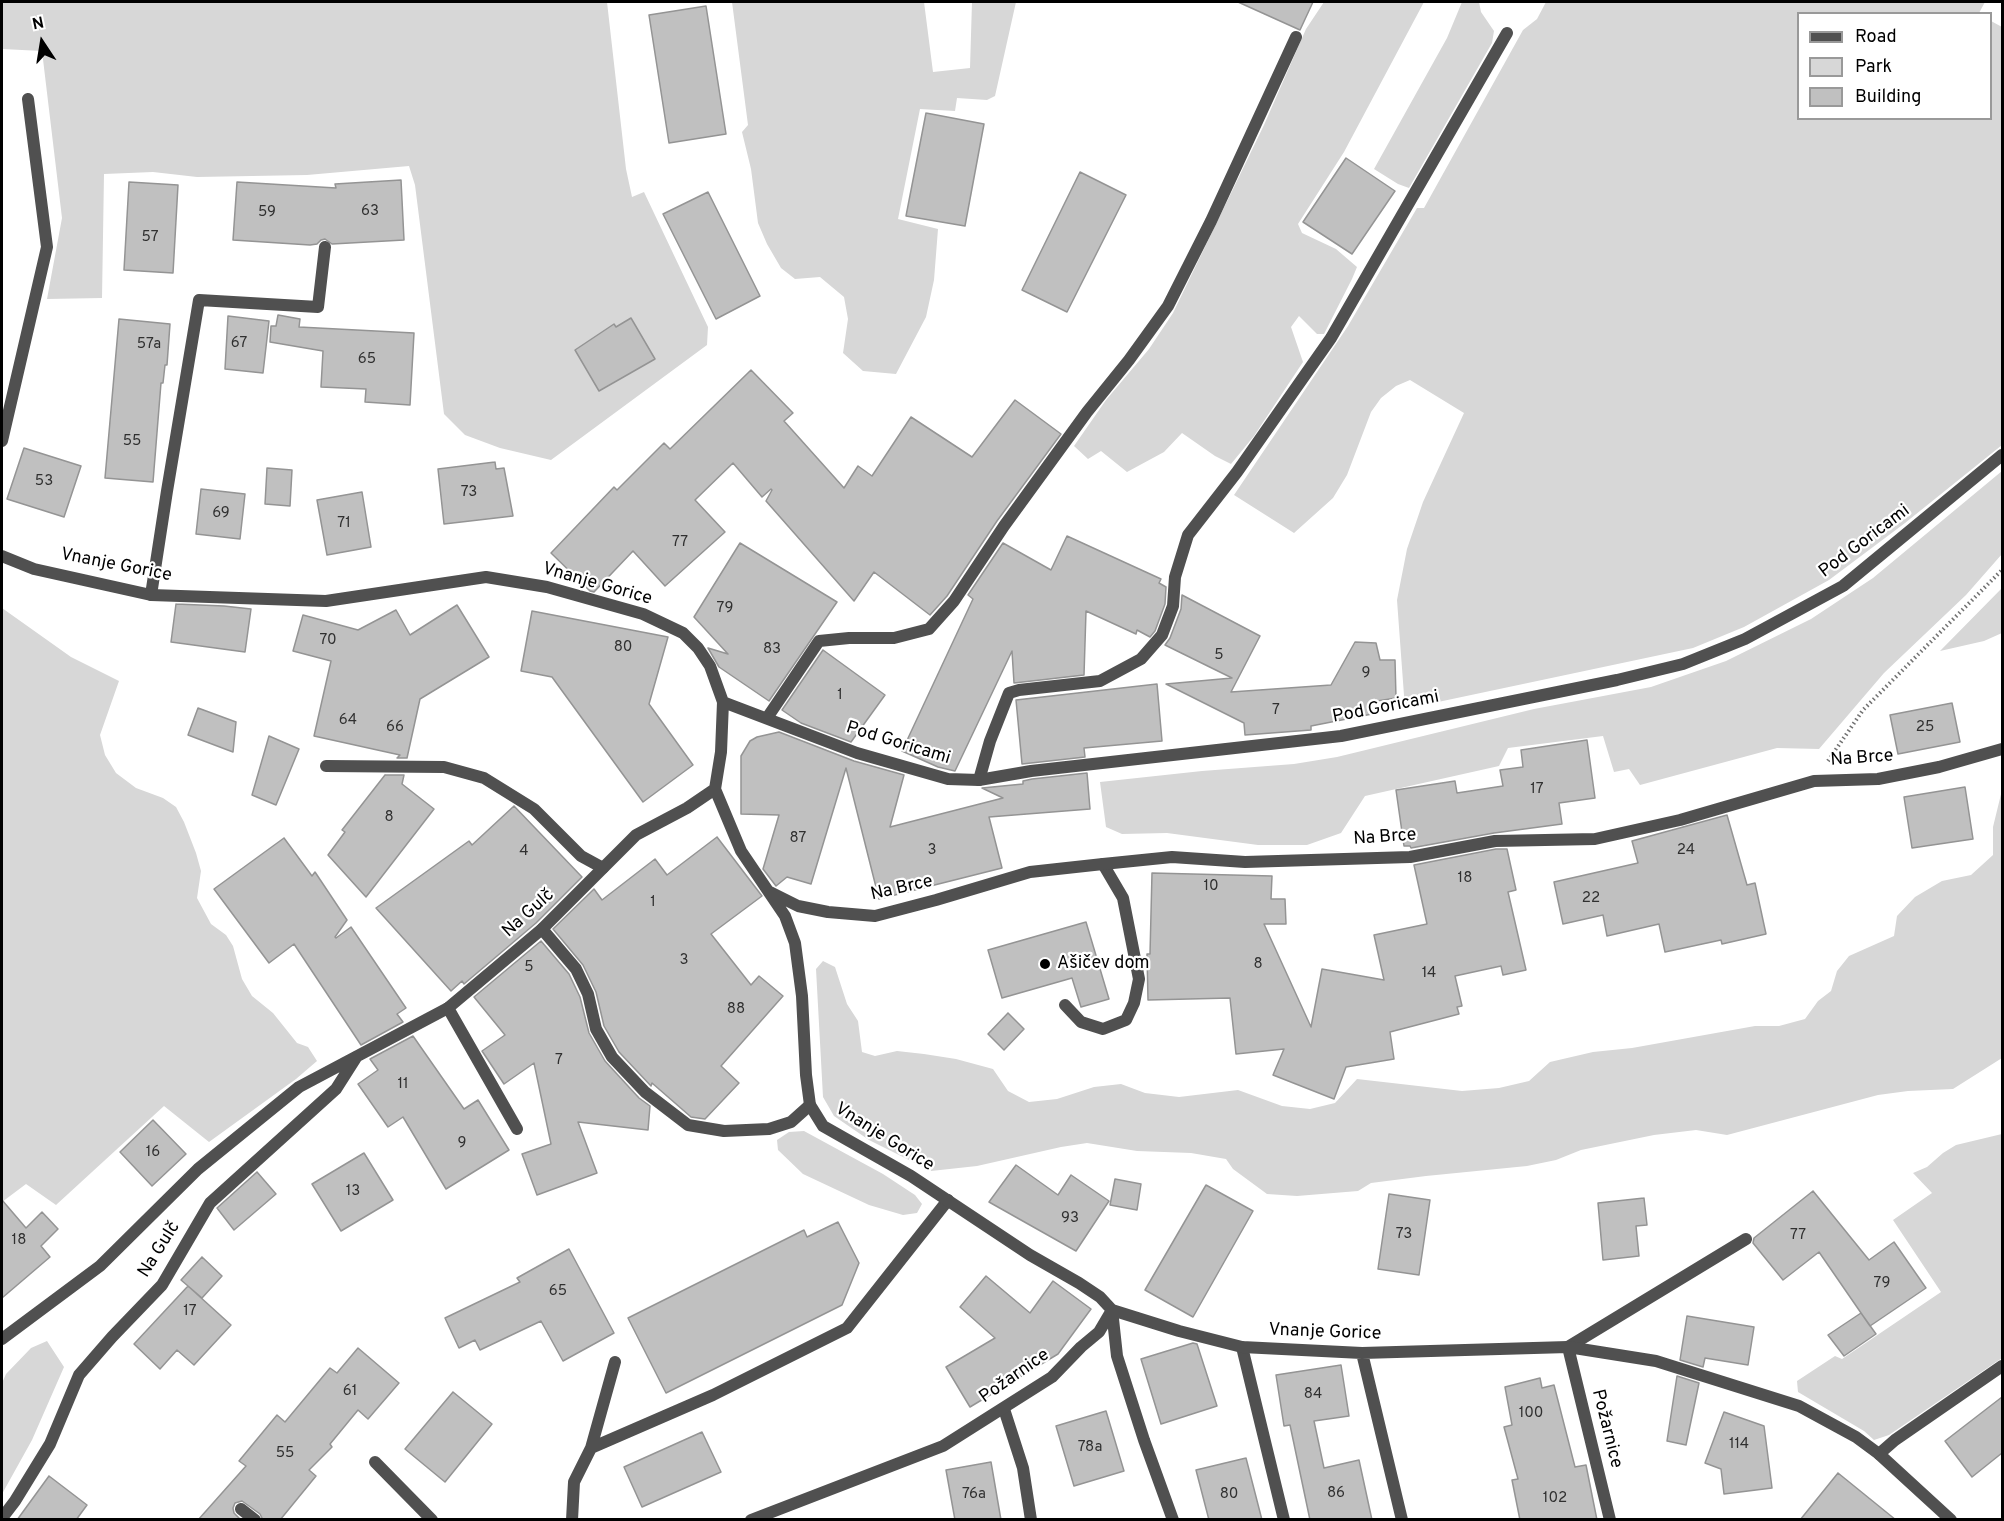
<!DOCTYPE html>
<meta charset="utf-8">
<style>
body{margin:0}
#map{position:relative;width:2004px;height:1521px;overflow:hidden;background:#fff;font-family:Overpass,sans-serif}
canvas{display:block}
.frame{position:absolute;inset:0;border:3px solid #000;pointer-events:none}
.legend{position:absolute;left:1797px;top:12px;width:195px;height:108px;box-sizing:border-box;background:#fff;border:2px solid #999;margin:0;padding:8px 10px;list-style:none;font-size:18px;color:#000}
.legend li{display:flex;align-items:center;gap:12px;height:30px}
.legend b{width:30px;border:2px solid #999}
.north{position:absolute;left:12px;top:12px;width:60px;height:60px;-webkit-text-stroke:4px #fff;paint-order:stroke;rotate:348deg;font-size:16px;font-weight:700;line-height:24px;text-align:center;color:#000}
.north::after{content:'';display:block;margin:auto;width:21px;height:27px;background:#000;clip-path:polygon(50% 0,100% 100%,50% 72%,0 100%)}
</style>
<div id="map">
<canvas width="2004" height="1521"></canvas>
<div class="frame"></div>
<ul class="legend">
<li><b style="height:8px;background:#505050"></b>Road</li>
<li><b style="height:16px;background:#d7d7d7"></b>Park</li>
<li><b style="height:16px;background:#c0c0c0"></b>Building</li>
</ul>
<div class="north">N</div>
</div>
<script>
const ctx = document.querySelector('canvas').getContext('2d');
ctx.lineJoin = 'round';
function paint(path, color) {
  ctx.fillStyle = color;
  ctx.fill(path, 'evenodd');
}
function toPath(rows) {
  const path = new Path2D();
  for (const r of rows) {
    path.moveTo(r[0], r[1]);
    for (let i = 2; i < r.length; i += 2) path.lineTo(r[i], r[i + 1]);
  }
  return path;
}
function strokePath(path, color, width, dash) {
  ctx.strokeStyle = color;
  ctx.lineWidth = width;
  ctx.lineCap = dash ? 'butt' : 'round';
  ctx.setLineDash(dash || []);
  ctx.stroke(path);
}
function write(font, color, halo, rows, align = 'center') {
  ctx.font = font + ' Overpass,sans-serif';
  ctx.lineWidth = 4.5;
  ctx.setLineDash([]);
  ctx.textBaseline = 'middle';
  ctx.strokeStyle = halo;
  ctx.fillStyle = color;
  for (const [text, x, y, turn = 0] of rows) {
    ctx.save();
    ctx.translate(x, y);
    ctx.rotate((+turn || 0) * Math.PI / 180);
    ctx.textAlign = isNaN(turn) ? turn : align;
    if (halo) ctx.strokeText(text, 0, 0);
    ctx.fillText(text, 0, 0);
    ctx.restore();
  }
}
paint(toPath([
 [2,2,607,2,626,169,632,197,644,192,708,327,707,345,551,460,500,448,465,435,444,414,415,185,409,166,307,175,197,177,153,172,104,174,102,298,47,299,62,218,42,51,2,49],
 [732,2,924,2,933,72,970,68,972,2,1016,2,995,96,987,100,957,98,955,111,920,109,898,219,938,229,934,280,926,317,896,374,863,371,843,353,848,319,844,297,820,277,795,279,781,268,767,244,758,223,751,169,742,132,748,125],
 [1324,2,1424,2,1344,152,1298,224,1302,233,1336,249,1357,267,1352,279,1324,334,1317,334,1299,316,1291,327,1303,362,1254,436,1231,464,1215,456,1182,433,1164,452,1127,472,1101,451,1088,459,1074,446,1106,400,1149,349,1173,313,1264,125,1306,29],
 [1462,2,1479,2,1481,12,1494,31,1492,43,1409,188,1398,184,1374,169,1447,38],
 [1546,2,1985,2,1979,13,1798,14,1798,118,1990,118,1991,21,2002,27,2002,445,1905,523,1829,580,1744,627,1693,648,1405,709,1397,600,1407,549,1423,502,1464,413,1410,380,1396,386,1381,398,1371,412,1347,475,1333,498,1294,533,1234,495,1348,326,1417,208,1424,208,1523,30,1537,19],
 [2002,471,2002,554,1966,595,1884,673,1819,749,1777,748,1640,785,1629,769,1614,772,1603,736,1508,748,1499,766,1365,796,1341,833,1307,845,1258,845,1167,833,1122,834,1106,827,1100,782,1202,771,1294,764,1337,757,1534,709,1651,687,1726,661,1811,619,1873,578],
 [2002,588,2002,633,1984,641,1940,651],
 [2,608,71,657,119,681,100,735,105,755,116,773,136,788,163,798,176,807,184,822,196,853,201,871,197,898,211,924,226,935,233,946,242,979,252,996,273,1013,297,1043,308,1047,317,1061,296,1079,209,1142,164,1106,56,1205,26,1184,2,1202],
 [2002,790,2002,1058,1953,1089,1908,1091,1878,1095,1727,1135,1696,1130,1654,1135,1581,1150,1556,1160,1527,1166,1426,1176,1371,1183,1358,1191,1297,1196,1267,1194,1233,1169,1226,1159,1191,1153,1137,1151,1087,1143,1061,1147,977,1166,931,1171,869,1140,834,1116,823,1097,816,969,823,961,835,967,847,1004,858,1021,862,1052,875,1056,897,1051,924,1054,956,1059,993,1069,1008,1091,1029,1102,1057,1099,1094,1087,1121,1084,1145,1093,1179,1097,1238,1090,1282,1106,1310,1109,1335,1103,1357,1079,1462,1091,1499,1088,1529,1081,1550,1062,1593,1052,1632,1048,1755,1026,1779,1026,1805,1019,1818,1001,1831,991,1837,971,1849,956,1894,936,1897,916,1915,897,1942,881,1971,875,1993,855,1993,827],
 [804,1131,883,1174,915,1195,922,1204,917,1213,903,1215,869,1205,803,1174,778,1150,777,1140,789,1132],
 [2002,1134,2002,1358,1889,1435,1874,1440,1864,1431,1798,1392,1797,1381,1835,1356,1842,1359,1941,1292,1893,1220,1932,1193,1913,1173,1927,1167,1943,1153,1956,1145],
 [47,1341,64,1367,32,1440,2,1494,2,1383,6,1374,31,1348]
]), '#d7d7d7');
const building = toPath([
 [1238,2,1313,2,1300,30,1238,2],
 [706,6,726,134,669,143,649,15,706,6],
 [926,113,984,124,965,226,906,216,926,113],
 [1346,158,1395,191,1352,254,1303,222,1346,158],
 [1080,172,1126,195,1067,312,1022,290,1080,172],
 [401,180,404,240,332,244,325,239,321,240,317,244,310,245,233,240,237,182,336,188,335,184,401,180],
 [129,182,178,185,173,273,124,270,129,182],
 [708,192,760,296,716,319,663,214,708,192],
 [278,315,300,319,299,327,414,333,410,405,365,402,366,389,321,387,323,351,270,342,271,326,276,326,278,315],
 [228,316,269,321,263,373,225,369,228,316],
 [631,318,655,359,599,391,575,350,614,324,616,327,631,318],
 [119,319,170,324,167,365,165,365,163,383,161,383,153,482,105,478,119,319],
 [751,370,793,413,784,421,844,488,858,466,872,476,911,417,972,457,1015,400,1061,434,997,521,947,596,930,615,874,572,854,601,766,501,772,490,771,489,762,497,733,463,695,500,725,532,665,586,633,551,594,592,590,591,551,553,614,487,617,490,664,443,670,449,751,370],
 [24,448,81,466,64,517,7,499,24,448],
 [495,462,496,469,504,468,513,516,444,524,438,469,495,462],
 [267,468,292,470,290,506,265,504,267,468],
 [201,489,245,494,240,539,196,534,201,489],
 [362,492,371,547,327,555,317,500,362,492],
 [1067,536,1161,579,1159,583,1166,587,1165,604,1155,631,1150,637,1137,630,1136,634,1086,611,1084,675,1014,683,1012,651,955,771,938,767,902,751,973,599,968,595,1003,543,1051,570,1067,536],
 [740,543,837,602,769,701,719,667,708,648,728,654,694,617,740,543],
 [1182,595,1260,636,1231,692,1331,685,1355,642,1376,643,1380,660,1395,660,1396,698,1371,702,1372,714,1311,726,1311,730,1245,735,1244,723,1166,684,1232,678,1165,645,1170,638,1181,609,1182,595],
 [176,604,224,606,251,609,245,652,171,642,176,604],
 [457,605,489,657,420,699,407,758,397,758,400,755,314,736,331,661,293,651,303,615,358,630,396,610,410,635,457,605],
 [532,611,668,637,649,704,693,765,643,802,552,677,521,671,532,611],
 [823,650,885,695,851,742,801,723,782,710,823,650],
 [1157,684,1162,741,1084,748,1085,757,1022,764,1016,700,1157,684],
 [1952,703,1960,742,1898,754,1890,715,1952,703],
 [198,708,236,722,233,752,188,735,198,708],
 [779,732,854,761,904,775,890,827,1003,798,982,788,1023,784,1023,781,1032,779,1087,773,1090,809,989,817,1002,868,879,899,846,768,811,884,787,877,776,886,763,869,779,815,741,814,741,756,750,741,757,737,779,732],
 [269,736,299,749,276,805,252,795,269,736],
 [1587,740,1595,798,1559,803,1562,824,1494,833,1411,848,1410,846,1404,846,1396,790,1455,781,1457,793,1503,786,1500,770,1523,767,1521,750,1587,740],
 [385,775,404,775,402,784,434,809,366,897,328,855,345,832,342,830,385,775],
 [1965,787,1973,839,1912,848,1904,797,1965,787],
 [514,806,582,877,536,923,464,984,462,981,451,991,376,908,469,841,472,845,514,806],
 [1727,815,1747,885,1755,883,1766,934,1722,944,1721,940,1665,952,1659,924,1607,936,1603,915,1563,924,1554,882,1638,863,1632,841,1727,815],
 [717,837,762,896,711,934,751,985,759,976,783,996,721,1066,739,1083,705,1119,691,1117,652,1083,651,1086,619,1052,604,1026,596,992,583,965,553,929,594,889,602,900,655,859,667,875,717,837],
 [284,838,312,876,315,872,347,920,335,937,336,938,351,927,406,1008,397,1014,403,1022,361,1045,294,944,269,963,214,889,284,838],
 [1496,849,1507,849,1516,890,1508,892,1526,970,1503,975,1501,966,1455,976,1462,1006,1457,1007,1459,1014,1390,1032,1394,1059,1346,1067,1334,1099,1273,1075,1284,1049,1236,1054,1230,998,1148,1000,1147,954,1150,954,1152,873,1272,876,1271,899,1285,899,1286,924,1264,924,1311,1027,1322,969,1384,980,1374,935,1427,924,1414,865,1496,849],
 [1086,922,1109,999,1081,1007,1072,978,1002,998,988,950,1086,922],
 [541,941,569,974,580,997,589,1033,605,1061,639,1098,650,1106,648,1130,578,1122,597,1173,537,1195,522,1154,551,1144,534,1063,504,1084,482,1051,505,1035,474,997,541,941],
 [1008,1013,1024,1029,1004,1050,988,1034,1008,1013],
 [413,1036,464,1109,478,1100,509,1150,446,1189,403,1117,388,1127,358,1084,378,1070,370,1059,413,1036],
 [153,1120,186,1154,152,1186,120,1152,153,1120],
 [364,1153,393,1200,341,1231,312,1184,364,1153],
 [1016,1165,1058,1195,1071,1175,1109,1201,1076,1251,989,1202,1016,1165],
 [257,1172,276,1194,234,1230,217,1208,257,1172],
 [1115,1179,1141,1184,1137,1210,1110,1205,1115,1179],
 [1206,1185,1253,1211,1193,1317,1145,1290,1206,1185],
 [1813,1191,1869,1260,1894,1242,1926,1288,1870,1326,1819,1252,1783,1280,1753,1243,1754,1238,1813,1191],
 [1389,1194,1430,1200,1419,1275,1378,1269,1389,1194],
 [1644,1198,1647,1225,1636,1226,1639,1256,1603,1260,1598,1203,1644,1198],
 [2,1200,26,1228,42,1212,58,1229,41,1246,50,1257,2,1298,2,1200],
 [838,1222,859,1263,842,1305,666,1393,628,1318,804,1230,807,1237,838,1222],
 [569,1249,614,1333,563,1361,541,1321,480,1350,475,1340,459,1348,445,1318,520,1282,517,1278,569,1249],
 [202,1257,222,1276,202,1298,181,1280,202,1257],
 [986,1276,1030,1313,1053,1281,1091,1309,1058,1354,970,1407,946,1367,995,1338,960,1307,986,1276],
 [188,1286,231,1325,194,1365,177,1350,160,1369,134,1344,188,1286],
 [1861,1313,1876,1334,1844,1356,1828,1335,1861,1313],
 [1687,1316,1754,1327,1748,1365,1705,1358,1703,1367,1680,1360,1687,1316],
 [1193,1343,1197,1344,1217,1406,1161,1424,1141,1359,1193,1343],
 [358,1348,399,1383,368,1419,358,1410,330,1444,332,1447,309,1470,316,1476,280,1520,263,1520,260,1514,242,1501,235,1503,233,1508,234,1513,241,1520,198,1520,246,1466,239,1461,277,1415,285,1422,330,1368,337,1373,358,1348],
 [1341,1365,1349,1416,1314,1421,1324,1468,1359,1460,1372,1520,1310,1520,1290,1425,1284,1426,1276,1375,1341,1365],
 [1677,1376,1699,1383,1686,1445,1667,1441,1677,1376],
 [1540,1378,1542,1388,1554,1385,1575,1467,1586,1465,1597,1520,1520,1520,1512,1480,1518,1479,1504,1427,1512,1425,1505,1387,1540,1378],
 [453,1392,492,1424,445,1482,405,1449,453,1392],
 [2002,1397,2002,1453,1972,1477,1945,1441,2002,1397],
 [1106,1411,1124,1471,1074,1486,1056,1426,1106,1411],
 [1724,1412,1764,1426,1772,1488,1724,1494,1721,1469,1705,1463,1724,1412],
 [702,1432,721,1472,642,1507,624,1467,702,1432],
 [1246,1458,1262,1520,1209,1520,1196,1470,1246,1458],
 [991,1462,1001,1520,955,1520,946,1470,991,1462],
 [1838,1473,1896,1520,1800,1520,1838,1473],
 [49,1476,87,1505,76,1520,17,1520,49,1476]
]);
paint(building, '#c0c0c0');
strokePath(building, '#949494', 1.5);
strokePath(toPath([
 [1828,761,1863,710,2002,570]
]), '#727272', 4, [1.5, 3]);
strokePath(toPath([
 [2,441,47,247,28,99],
 [151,595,167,491,199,300,318,307,325,247],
 [767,718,819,641,849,638,894,638,929,629,954,601,1004,526,1087,412,1129,360,1168,306,1211,221,1296,37],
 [326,766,444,767,484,778,534,809,581,856,603,868],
 [979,780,990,741,1009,693,1019,690,1100,681,1141,659,1162,635,1173,606,1175,577,1188,535,1237,472,1331,338,1507,33],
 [542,929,576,969,588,994,596,1029,612,1057,645,1092,688,1125,724,1131,769,1129,791,1122,810,1105],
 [1065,1005,1081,1022,1103,1029,1126,1020,1134,1003,1139,979,1123,898,1103,864],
 [448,1008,517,1129],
 [1242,1347,1284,1520],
 [1568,1347,1746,1239],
 [1004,1409,1023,1468,1031,1520],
 [591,1448,615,1362],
 [1879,1454,1895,1440,2002,1366],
 [375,1462,432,1520],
 [241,1509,255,1520],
 [572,1520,574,1482,591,1448,713,1395,847,1328,948,1200]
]), '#505050', 12);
strokePath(toPath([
 [2,556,34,569,151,595,326,601,486,577,547,587,643,614,683,633,698,648,710,666,723,702,721,752,715,789,741,851,785,916,795,943,802,996,806,1075,810,1105,823,1126,911,1176,1030,1255,1079,1283,1100,1297,1112,1310,1179,1331,1242,1347,1362,1353,1568,1347,1656,1361,1799,1406,1856,1437,1879,1454,1951,1520],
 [723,702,857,753,948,779,979,780,1031,771,1341,736,1617,680,1683,664,1745,639,1843,586,2002,455],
 [770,892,798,906,828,912,875,916,936,900,1030,872,1103,864,1172,857,1245,862,1410,857,1495,841,1595,839,1680,820,1814,781,1878,779,1939,767,2002,749],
 [1112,1310,1117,1356,1144,1440,1173,1520],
 [2,1339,100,1266,198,1169,299,1087,448,1008,542,929,636,835,687,808,715,789],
 [1568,1347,1610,1520],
 [1362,1353,1402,1520],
 [2,1518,15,1501,50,1444,79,1375,112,1337,162,1285,210,1203,336,1089,357,1056],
 [751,1520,943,1446,1052,1377,1081,1347,1099,1332,1112,1310]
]), '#505050', 12);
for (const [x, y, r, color] of [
 [1045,964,6,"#000"]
]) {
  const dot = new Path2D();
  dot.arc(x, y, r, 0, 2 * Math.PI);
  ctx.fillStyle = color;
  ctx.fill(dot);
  strokePath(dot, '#fff', 2);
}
write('15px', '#303030', null, [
 ["63",370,212],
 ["59",267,213],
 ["57",150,238],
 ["67",239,344],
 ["57a",149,345],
 ["65",367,360],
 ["55",132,442],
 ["53",44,482],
 ["73",469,493],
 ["69",221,514],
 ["71",344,524],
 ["77",680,543],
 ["79",725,609],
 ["70",328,641],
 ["80",623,648],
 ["83",772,650],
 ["5",1219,656],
 ["9",1366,674],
 ["1",840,696],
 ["7",1276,711],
 ["64",348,721],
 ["66",395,728],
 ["25",1925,728],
 ["17",1537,790],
 ["8",389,818],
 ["87",798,839],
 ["3",932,851],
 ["24",1686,851],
 ["4",524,852],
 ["18",1465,879],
 ["10",1211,887],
 ["22",1591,899],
 ["1",653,903],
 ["3",684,961],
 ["8",1258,965],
 ["5",529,968],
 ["14",1429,974],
 ["88",736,1010],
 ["7",559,1061],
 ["11",403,1085],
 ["9",462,1144],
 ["16",153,1153],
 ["13",353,1192],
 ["93",1070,1219],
 ["73",1404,1235],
 ["77",1798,1236],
 ["18",19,1241],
 ["79",1882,1284],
 ["65",558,1292],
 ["17",190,1312],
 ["61",350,1392],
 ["84",1313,1395],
 ["100",1531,1414],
 ["114",1739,1445],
 ["78a",1090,1448],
 ["55",285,1454],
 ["86",1336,1494],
 ["76a",974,1495],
 ["80",1229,1495],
 ["102",1555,1499]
]);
write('18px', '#000', '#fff', [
 ["Pod Goricami",1865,542,-37],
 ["Vnanje Gorice",116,566,11],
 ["Vnanje Gorice",597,585,16],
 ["Pod Goricami",1386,708,-11],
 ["Pod Goricami",898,744,17],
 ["Na Brce",1862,759,-4],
 ["Na Brce",1385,838,-4],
 ["Na Brce",902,889,-13],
 ["Na Gulč",529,914,-42],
 ["Vnanje Gorice",884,1138,32],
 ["Na Gulč",160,1250,-58],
 ["Vnanje Gorice",1325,1333,2],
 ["Požarnice",1015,1377,-35],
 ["Požarnice",1606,1429,76]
]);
write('18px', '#000', '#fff', [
 ["Ašičev dom",1057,964]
], 'left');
</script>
